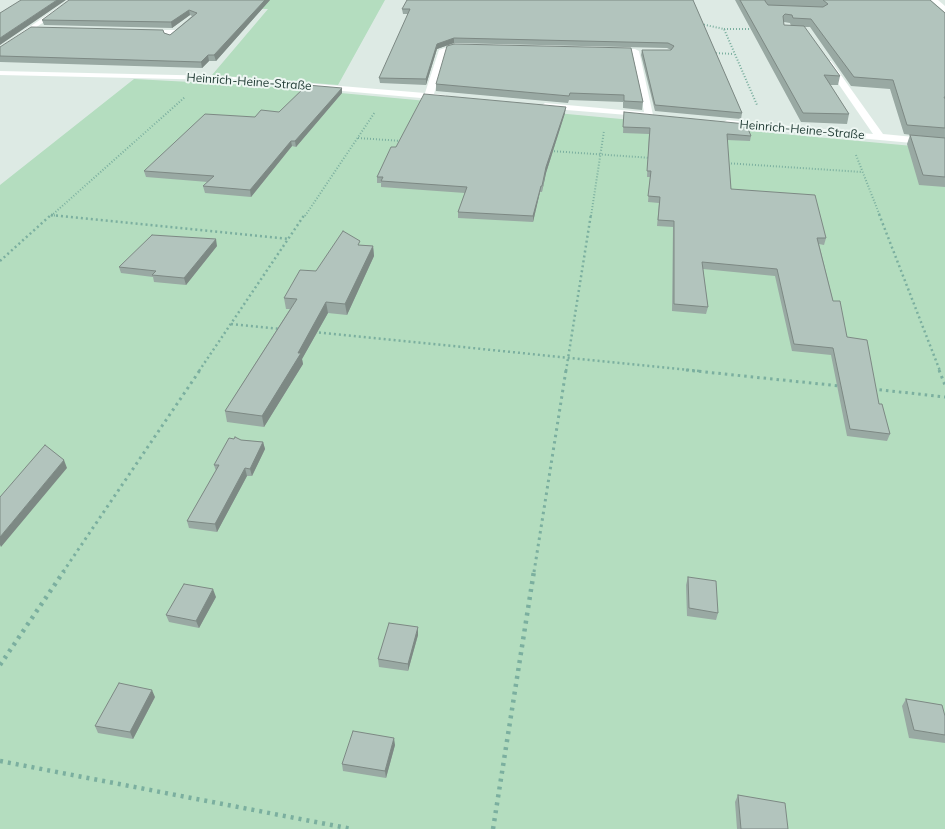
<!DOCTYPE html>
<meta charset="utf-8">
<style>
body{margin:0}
canvas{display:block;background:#ddeae4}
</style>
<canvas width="945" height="829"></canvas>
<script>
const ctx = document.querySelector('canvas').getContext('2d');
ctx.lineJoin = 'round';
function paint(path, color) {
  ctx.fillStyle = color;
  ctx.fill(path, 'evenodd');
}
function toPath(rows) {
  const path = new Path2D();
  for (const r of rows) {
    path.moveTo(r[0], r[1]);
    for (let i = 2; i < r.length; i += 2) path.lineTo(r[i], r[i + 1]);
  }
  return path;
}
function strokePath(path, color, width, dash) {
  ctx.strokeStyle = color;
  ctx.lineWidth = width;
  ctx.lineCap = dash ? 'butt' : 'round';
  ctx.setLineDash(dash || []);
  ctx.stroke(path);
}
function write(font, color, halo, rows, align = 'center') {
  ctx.font = font + ' Mulish,sans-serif';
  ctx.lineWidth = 4;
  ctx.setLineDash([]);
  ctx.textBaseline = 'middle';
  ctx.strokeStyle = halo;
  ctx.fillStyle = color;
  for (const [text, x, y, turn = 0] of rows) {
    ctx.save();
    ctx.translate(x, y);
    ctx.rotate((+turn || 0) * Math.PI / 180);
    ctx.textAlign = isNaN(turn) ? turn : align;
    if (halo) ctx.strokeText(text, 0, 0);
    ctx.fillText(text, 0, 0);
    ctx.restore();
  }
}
paint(toPath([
 [183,0,385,0,338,85,212,75,268,9,175,7],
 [134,79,265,86,945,149,945,829,0,829,0,185]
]), '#b4ddbf');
strokePath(toPath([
 [701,24,724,29,757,105],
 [724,29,753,29],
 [713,53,734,54],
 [358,138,402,141],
 [551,151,652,158],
 [856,155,880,216],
 [725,163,862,172],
 [51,215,58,216],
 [51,216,185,97],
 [305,216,375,112],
 [591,216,604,131]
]), '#7baf9f', 2, [1, 2]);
strokePath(toPath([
 [879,214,940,371],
 [51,215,289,239],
 [0,261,52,214],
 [231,324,280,329],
 [314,332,699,371],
 [199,371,305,214],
 [566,371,591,214]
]), '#7baf9f', 2.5, [2, 3]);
strokePath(toPath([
 [686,370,840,386],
 [939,370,945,385],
 [873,389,945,397],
 [63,572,200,370],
 [534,572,566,370]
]), '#7baf9f', 3, [2.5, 4]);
strokePath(toPath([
 [0,665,64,571],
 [0,761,352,829],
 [493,829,534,571]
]), '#7baf9f', 4.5, [3, 5]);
paint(toPath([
 [69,0,76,0,0,52,0,47,69,0],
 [931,0,938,0,945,6,945,12,931,0],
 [142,30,175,30,179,32,170,39,166,37,169,34,142,34,142,30],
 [454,45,466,45,470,47,466,49,446,51,434,94,446,95,446,99,443,100,220,80,0,75,0,71,220,76,425,93,439,50,454,45],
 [609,49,635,49,639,51,653,115,652,117,542,108,541,106,545,103,644,112,632,53,612,53,608,51,609,49],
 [825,61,831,61,883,134,945,140,945,146,727,126,722,123,727,120,873,134,824,63,825,61]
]), '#fff');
paint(toPath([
 [270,0,216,61,209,61,202,68,0,62,0,47,164,33,170,35,192,16,190,15,172,28,44,25,42,20],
 [693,0,742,113,741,119,655,111,641,55,642,50,671,50,667,48,454,43,437,49,426,85,380,83,379,78,408,14,403,14,402,9],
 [735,0,930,0,945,13,945,187,919,185,907,144,910,135,919,136,904,134,890,89,851,86,810,27,804,27,840,76,838,85,830,85,849,114,847,124,801,122],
 [784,22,790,23,791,26,784,25],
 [631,48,643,102,642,110,623,108,623,102,569,100,568,103,436,91,436,84],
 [342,88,342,93,296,147,292,146,251,197,205,193,203,186,208,182,146,177,144,171,255,117,279,112],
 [624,112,751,136,750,141,727,140,731,189,826,238,824,245,819,244,833,301,847,337,879,404,890,434,887,441,847,436,831,355,792,351,775,276,703,269,708,307,706,314,672,311,673,227,657,226,659,203,648,202,650,177,647,177,649,134,623,133],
 [565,113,546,173,542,192,540,192,533,222,458,218,458,212,465,193,381,187,381,183,377,183,377,177,396,147],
 [361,245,373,246,374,256,347,315,328,313,302,359,303,364,264,427,227,422,225,411,290,309,286,309,284,298],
 [217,246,186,285,154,282,153,277,121,273,119,267],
 [241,440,263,442,265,449,252,476,247,476,217,532,189,528,187,521,216,471,214,465],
 [688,577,718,613,716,620,687,616,686,585],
 [216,597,199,628,169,622,166,615],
 [418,627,418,635,408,671,379,667,378,659],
 [155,697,133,739,98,733,95,726],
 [906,699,945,716,945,743,909,738,902,706],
 [395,745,386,778,343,771,342,764],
 [738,795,788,829,737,829,735,802]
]), '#99a9a3');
paint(toPath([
 [57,0,66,0,0,45,0,38],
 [265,0,270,0,216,61,214,55],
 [189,10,190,15,172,28,171,22],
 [454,38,454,43,437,49,426,85,426,79,437,44],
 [208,55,209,61,202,68,201,62],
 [342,88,342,93,296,147,295,141],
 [566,107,565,113,546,173,542,192,546,167],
 [291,141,292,146,251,197,250,190],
 [541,186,540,192,533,222,533,216],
 [216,239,217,246,186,285,184,278],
 [373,246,374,256,347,315,345,304],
 [326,302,328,313,302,359,303,364,264,427,262,416],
 [263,442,265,449,252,476,250,469],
 [64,460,67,468,1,547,0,545,0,537],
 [245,468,247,476,217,532,215,524],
 [213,589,216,597,199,628,196,621],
 [418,627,418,635,408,671,408,664],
 [152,690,155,697,133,739,130,732],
 [394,738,395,745,386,778,385,771]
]), '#7d8984');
const building = toPath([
 [21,0,57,0,0,38,0,13,21,0],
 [69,0,265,0,214,55,208,55,201,62,0,56,0,47,31,27,163,30,164,33,170,35,197,13,189,10,171,22,42,20,69,0],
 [407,0,693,0,742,113,655,105,642,50,671,50,674,46,668,43,454,38,437,44,426,79,379,78,410,9,402,9,407,0],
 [740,0,765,0,765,1,768,5,823,7,828,4,823,0,930,0,945,13,945,97,944,97,945,99,945,128,907,125,893,80,854,77,811,19,793,18,792,15,785,14,783,16,784,25,804,26,840,76,824,75,849,114,803,113,740,0],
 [454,44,631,48,643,102,624,101,624,95,570,93,569,96,436,84,447,46,454,44],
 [307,85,342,88,295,141,291,141,250,190,203,186,214,176,144,171,205,114,255,117,261,110,279,112,307,85],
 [424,94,566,107,546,167,542,186,541,186,533,216,458,212,467,187,381,181,383,177,377,177,391,147,396,147,424,94],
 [624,112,746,124,751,136,727,134,731,189,815,195,826,238,817,238,833,301,840,301,847,337,867,340,879,404,882,404,890,434,850,429,833,348,794,344,777,269,702,262,708,307,674,304,674,221,658,220,660,197,648,196,651,171,647,171,650,128,623,127,624,112],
 [910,135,945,138,945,177,923,175,910,135],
 [343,231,360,241,358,245,373,246,345,304,326,302,298,353,301,353,262,416,225,411,297,299,284,298,300,270,316,271,343,231],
 [152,235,216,239,184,278,152,275,156,271,119,267,152,235],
 [235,437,241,440,263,442,250,469,245,468,215,524,187,521,219,465,214,465,229,438,234,439,235,437],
 [45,445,64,460,0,537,0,497,45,445],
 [688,577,716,581,718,613,689,608,688,577],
 [184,584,213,589,196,621,166,615,184,584],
 [389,623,418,627,408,664,378,659,389,623],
 [119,683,152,690,130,732,95,726,119,683],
 [906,699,942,705,945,716,945,735,914,730,906,699],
 [353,731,394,738,385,771,342,764,353,731],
 [738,795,785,803,788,829,741,829,738,795]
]);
paint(building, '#b2c4bd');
strokePath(building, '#7d8984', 1);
write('12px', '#1e3932', '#edf6f2', [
 ["Heinrich-Heine-Straße",249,82,4],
 ["Heinrich-Heine-Straße",802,130,5]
]);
</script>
